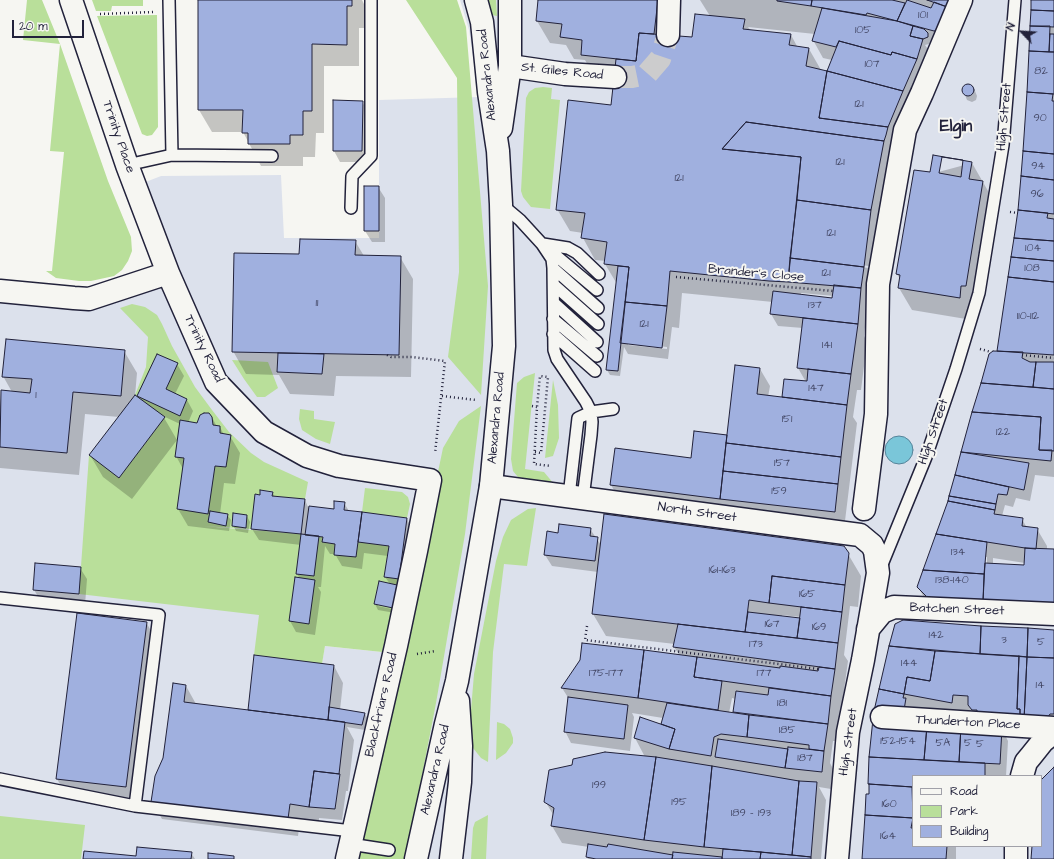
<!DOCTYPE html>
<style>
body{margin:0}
#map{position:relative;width:1054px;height:859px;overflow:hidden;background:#f6f6f2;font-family:"Architects Daughter",sans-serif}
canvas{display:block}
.legend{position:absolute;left:912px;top:775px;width:130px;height:72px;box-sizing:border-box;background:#f6f6f2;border:1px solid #a1a1a9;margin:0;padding:5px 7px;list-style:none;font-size:12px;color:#22223b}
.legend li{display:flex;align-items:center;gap:8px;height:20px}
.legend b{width:20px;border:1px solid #a1a1a9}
.north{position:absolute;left:1002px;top:12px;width:40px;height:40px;-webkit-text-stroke:3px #f6f6f2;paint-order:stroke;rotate:295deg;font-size:11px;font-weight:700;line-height:16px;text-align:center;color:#22223b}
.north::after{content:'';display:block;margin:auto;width:14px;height:18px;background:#22223b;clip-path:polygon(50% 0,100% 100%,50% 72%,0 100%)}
.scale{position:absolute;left:12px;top:20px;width:72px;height:18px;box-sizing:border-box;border:2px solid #22223b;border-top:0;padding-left:5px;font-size:12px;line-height:14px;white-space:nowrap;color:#22223b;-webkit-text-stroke:3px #f6f6f2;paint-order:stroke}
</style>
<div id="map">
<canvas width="1054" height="859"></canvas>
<ul class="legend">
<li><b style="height:5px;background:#f6f6f2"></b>Road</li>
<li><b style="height:11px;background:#b9df9a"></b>Park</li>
<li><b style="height:11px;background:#a0b0df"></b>Building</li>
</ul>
<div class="north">N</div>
<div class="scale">20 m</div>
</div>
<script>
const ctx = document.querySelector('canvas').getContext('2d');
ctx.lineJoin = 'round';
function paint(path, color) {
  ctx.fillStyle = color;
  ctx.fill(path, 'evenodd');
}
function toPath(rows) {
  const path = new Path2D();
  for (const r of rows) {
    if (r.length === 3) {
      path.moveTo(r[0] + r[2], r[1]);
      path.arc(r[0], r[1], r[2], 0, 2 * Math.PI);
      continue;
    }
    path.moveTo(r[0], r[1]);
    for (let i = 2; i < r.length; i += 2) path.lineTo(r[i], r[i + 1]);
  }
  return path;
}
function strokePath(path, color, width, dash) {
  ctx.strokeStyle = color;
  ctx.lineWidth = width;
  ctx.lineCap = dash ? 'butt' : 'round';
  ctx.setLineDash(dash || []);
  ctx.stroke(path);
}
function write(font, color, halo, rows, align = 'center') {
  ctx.font = font + ' "Architects Daughter",sans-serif';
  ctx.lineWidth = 4;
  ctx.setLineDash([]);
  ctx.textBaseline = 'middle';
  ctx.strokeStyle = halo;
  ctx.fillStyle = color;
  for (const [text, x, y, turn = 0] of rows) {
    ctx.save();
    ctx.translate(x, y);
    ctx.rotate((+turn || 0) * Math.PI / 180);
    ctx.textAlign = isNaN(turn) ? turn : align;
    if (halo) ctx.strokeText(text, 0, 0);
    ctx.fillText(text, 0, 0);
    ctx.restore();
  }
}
paint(toPath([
 [460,0,1054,0,1054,859,0,859,0,293,90,302,166,277,214,384,309,452,234,397,138,185,161,176,281,175,284,238,379,238,379,100,479,97,469,30],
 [85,517,229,528,336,539,382,652,325,646,322,663,255,655,260,615],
 [913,776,1041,776,1041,846,913,846]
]), '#dce1ec');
paint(toPath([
 [27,0,42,0,60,44,108,181,131,237,132,251,128,261,122,270,114,276,91,281,79,281,56,278,46,271,52,271,64,152,50,151,60,44,23,40],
 [92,0,143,0,143,6,112,6,111,11,96,11],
 [406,0,457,0,466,27,488,286,481,395,448,357,459,272,457,78],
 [488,0,496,0,497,16,492,15],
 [157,15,158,127,152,135,147,136,142,134,97,16],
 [543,87,552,88,551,99,560,100,550,209,531,207,523,197,521,191,526,98,529,92,535,88],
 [132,304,145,307,157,315,162,324,172,346,195,387,212,410,229,432,251,453,264,462,308,482,305,499,272,496,273,491,260,490,260,495,256,494,251,529,203,526,301,534,389,546,384,577,399,579,397,585,379,581,374,604,393,608,382,652,325,646,322,664,254,655,259,615,79,594,89,455,135,395,146,367,148,337,120,308],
 [232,360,268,362,278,388,265,397,257,397,244,379],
 [535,373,525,469,544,472,554,484,518,477,513,471,511,459,517,383,524,377],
 [553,380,558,405,559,438,553,456,545,458],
 [481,406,465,534,436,703,406,859,357,859,443,448,459,421],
 [300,409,314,411,314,419,335,422,330,444,316,439,302,430,299,419],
 [365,488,402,492,408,497,410,504,407,518,362,512],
 [536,508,527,566,504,564,493,652,488,762,481,758,473,748,470,738,470,722,474,674,496,561,503,537,511,520,528,509],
 [497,722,504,724,510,729,513,738,513,743,506,753,496,760],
 [488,815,486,859,471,859,473,828,475,822],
 [0,816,85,825,81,859,0,859]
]), '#b9df9a');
const water = toPath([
 [899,450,14]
]);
paint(water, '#7ac6d9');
strokePath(water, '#57849a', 1);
paint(toPath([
 [199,0,362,0,364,4,365,28,359,28,359,66,324,66,324,133,316,133,315,157,303,157,303,166,261,166,243,132,212,132,199,110],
 [539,0,672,0,669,36,693,38,710,16,700,0,964,0,941,43,931,40,929,44,925,45,933,57,870,283,864,336,867,342,861,390,857,390,853,417,857,423,844,529,621,502,611,485,691,459,728,436,760,369,770,386,768,397,784,399,783,397,806,382,798,368,803,328,778,326,771,314,773,302,682,293,679,328,672,327,668,359,628,354,624,347,620,376,610,375,607,370,617,284,605,264,606,261,595,260,583,238,583,233,570,231,557,209,612,107,615,79,595,77,585,60,574,59,566,45,550,43,537,21],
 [748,27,815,34,813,40,823,58,832,60,827,72,821,70,809,49,798,48,791,35,751,31],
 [805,259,869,266,869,268,805,261],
 [801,293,834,296,833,299,801,295],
 [628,343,667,347,667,349,628,345],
 [1032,0,1054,0,1054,477,1035,475,1030,501,1016,498,1013,507,1005,505,1002,516,1022,519,1027,528,1037,529,1047,546,1047,550,1054,550,1054,620,925,599,918,587,948,502,990,355,998,352,998,351,1019,213,1024,151],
 [985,557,987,557,987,568,985,568],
 [993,558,1025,563,1025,566,993,565],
 [968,84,973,86,977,96,976,100,972,102,967,100,963,90,965,86],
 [362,102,369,113,368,162,340,162,334,151],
 [972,163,996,205,972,320,912,310,899,288,900,279,897,274,931,174],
 [378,187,385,198,385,242,372,242,365,231],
 [355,241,364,256,400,257,413,279,411,377,336,376,334,396,290,394,279,375,246,374,233,351,300,255],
 [124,351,137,373,135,396,141,401,139,396,177,364,184,376,175,394,187,400,193,411,188,423,197,424,212,417,217,427,220,427,224,435,230,436,240,453,235,484,224,483,220,514,227,515,231,520,229,531,188,526,178,509,183,469,176,456,180,424,163,416,177,440,132,499,103,477,90,455,119,417,85,414,79,475,0,468,0,406,2,391,12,392,3,376],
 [272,492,275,497,305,500,308,507,334,510,344,503,349,511,407,519,413,531,397,608,378,604,378,606,396,610,395,613,378,610,375,604,390,584,385,577,388,556,364,553,362,569,342,566,335,554,330,554,325,546,321,587,318,587,321,592,315,635,296,632,290,621,300,579,297,574,301,545,259,540,252,529,261,496],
 [247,516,250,522,248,533,236,531,233,525],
 [590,529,601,545,848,554,861,576,858,607,850,606,844,655,848,661,837,741,833,741,830,763,833,769,831,789,819,787,826,800,821,859,588,859,587,857,589,847,562,843,552,826,554,816,545,801,645,757,635,738,641,719,661,725,663,718,632,713,634,717,630,751,571,743,565,731,569,699,562,688,581,660,680,656,674,647,675,644,606,636,593,614,598,572,552,566,545,555,559,534],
 [782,615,801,617,800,620,782,617],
 [732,698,736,699,734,713,729,713],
 [80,568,87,579,85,605,41,601,34,590],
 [146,622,156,640,136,804,67,796,57,779],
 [896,625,1054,631,1054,738,1005,735,1008,741,1006,776,913,776,913,846,956,846,956,859,863,859,870,786,869,784,880,689],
 [334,666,343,683,340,710,365,714,368,719,365,730,347,727,354,740,348,791,346,791,342,820,319,818,319,823,300,821,298,836,162,819,152,802,186,686,196,704,249,711],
 [191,853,195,859,84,859,137,857]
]), '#0003');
const building = toPath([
 [198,0,352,0,352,6,347,6,347,45,312,44,312,111,303,111,303,135,290,135,290,144,248,144,248,133,242,133,243,110,198,110,198,0],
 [538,0,658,0,654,34,639,33,636,61,581,55,582,40,560,37,562,24,536,21,538,0],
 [777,0,812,0,811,6,777,1,777,0],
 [812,0,892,0,905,3,897,21,867,13,866,15,811,6,812,0],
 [907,0,931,8,934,2,950,8,940,30,934,31,897,21,907,0],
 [927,0,953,0,950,8,927,0],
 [1031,0,1054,0,1054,11,1031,10,1031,0],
 [822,8,897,21,913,26,910,36,923,39,917,59,892,52,891,55,839,41,836,47,812,41,822,8],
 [1031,10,1054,11,1054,27,1030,26,1031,10],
 [695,14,745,19,743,29,791,34,789,45,809,48,806,66,827,71,819,118,888,127,886,135,884,141,746,122,722,149,801,157,788,282,769,281,670,271,667,306,625,302,629,267,604,264,607,242,581,238,585,213,556,210,568,100,611,105,616,59,636,61,639,33,692,37,695,14],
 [913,26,924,29,928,33,928,37,923,39,910,36,913,26],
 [1030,26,1050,26,1049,52,1029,51,1030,26],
 [1050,34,1054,34,1054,52,1049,52,1050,34],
 [839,41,891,55,892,52,917,59,903,91,827,71,839,41],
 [1029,51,1054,52,1054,94,1027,92,1029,51],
 [827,71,903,91,888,127,819,118,827,71],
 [968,90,6],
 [1027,92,1053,94,1052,101,1054,101,1054,154,1023,151,1027,92],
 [333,100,363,101,362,151,333,151,333,100],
 [746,122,884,141,871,210,797,200,801,157,722,149,746,122],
 [1023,151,1054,154,1054,180,1021,176,1023,151],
 [933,155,972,162,969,179,983,181,966,286,961,286,960,298,898,288,900,275,896,274,914,170,930,172,933,155],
 [942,157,963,160,961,177,939,173,942,157],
 [1021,176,1054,180,1054,214,1018,210,1021,176],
 [364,186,379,186,379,231,364,231,364,186],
 [797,200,871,210,864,267,790,258,797,200],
 [1018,210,1048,213,1047,218,1054,219,1054,241,1014,238,1018,210],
 [1014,238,1054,241,1054,261,1011,257,1014,238],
 [300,239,356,240,355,255,401,256,399,355,232,352,234,253,299,254,300,239],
 [1011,257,1054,261,1054,282,1008,277,1011,257],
 [790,258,864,267,861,288,788,282,790,258],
 [618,266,629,267,618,371,606,370,618,266],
 [1008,277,1054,282,1054,355,997,351,1008,277],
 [834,285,861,288,858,324,770,314,773,291,832,298,834,285],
 [625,302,667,306,662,348,620,343,625,302],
 [803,318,858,324,851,374,797,368,803,318],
 [6,339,125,350,121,396,73,392,67,453,0,447,1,390,30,393,32,379,2,377,6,339],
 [993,351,1023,352,1022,358,1030,362,1036,362,1033,387,981,383,989,354,993,351],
 [278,353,324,354,322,374,277,372,278,353],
 [157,354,178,363,166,389,187,399,180,416,137,396,157,354],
 [1036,362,1054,362,1054,389,1033,387,1036,362],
 [735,365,760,368,757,394,847,405,841,457,726,443,735,365],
 [808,369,851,374,847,405,782,397,784,379,807,381,808,369],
 [981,383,1054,389,1054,451,1039,450,1041,417,972,412,981,383],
 [135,395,165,417,119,478,89,455,135,395],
 [972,412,1041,417,1039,450,1052,450,1051,461,961,452,972,412],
 [204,413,209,413,212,417,213,425,220,426,220,433,231,435,226,467,215,466,208,514,177,509,184,458,175,457,180,420,197,423,200,415,204,413],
 [694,431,727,435,720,499,610,485,615,448,691,458,694,431],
 [726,443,841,457,838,484,723,471,726,443],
 [961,452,1029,463,1024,490,955,475,961,452],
 [723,471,838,484,835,512,720,499,723,471],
 [955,475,1009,487,1007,495,998,494,996,504,949,496,955,475],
 [260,490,273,492,272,496,305,499,301,534,251,529,255,494,260,495,260,490],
 [949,496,996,504,995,510,948,501,949,496],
 [334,501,345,502,344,510,362,512,356,557,334,555,335,544,322,542,323,537,305,535,309,506,334,509,334,501],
 [948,501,995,510,994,514,1023,518,1022,526,1038,528,1036,549,1025,548,936,534,948,501],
 [210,511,228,514,226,526,208,522,210,511],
 [362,512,407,518,399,579,384,577,389,546,358,542,362,512],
 [233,513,247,515,246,528,232,526,233,513],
 [604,514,844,546,849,553,845,585,772,576,769,603,749,600,745,632,592,614,604,514],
 [559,524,591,528,590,536,598,537,595,561,544,555,547,531,558,533,559,524],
 [301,534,319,536,314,576,296,574,301,534],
 [936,534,987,542,984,574,923,570,936,534],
 [1025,548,1054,549,1054,603,983,601,985,563,1024,565,1025,548],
 [35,563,81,567,79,594,33,590,35,563],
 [923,570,984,574,983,601,929,599,917,587,923,570],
 [772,576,845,585,842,612,769,603,772,576],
 [295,577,315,580,309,624,289,621,295,577],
 [379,581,397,585,393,608,374,604,379,581],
 [801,607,842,612,838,643,797,638,801,607],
 [748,612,800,618,797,638,745,632,748,612],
 [77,613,147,622,126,787,56,779,77,613],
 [903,620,981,626,980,654,889,646,895,624,903,620],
 [678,624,838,643,835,669,673,647,678,624],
 [981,626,1028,628,1027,657,980,654,981,626],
 [1028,628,1054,630,1054,658,1027,657,1028,628],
 [582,643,644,650,638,698,561,688,580,660,582,643],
 [889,646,935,651,930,681,907,677,904,694,879,689,889,646],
 [644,650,697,657,694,677,722,681,718,710,638,698,644,650],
 [935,651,1019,656,1017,709,1020,709,1020,720,977,718,977,710,972,710,968,705,968,696,953,695,952,703,904,694,907,677,930,681,935,651],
 [254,655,334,665,328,720,248,710,254,655],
 [1019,656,1027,657,1024,720,1020,720,1020,709,1017,709,1019,656],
 [697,657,780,668,780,666,818,671,819,667,835,669,831,696,694,677,697,657],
 [1027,657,1054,658,1054,714,1050,714,1045,721,1024,720,1027,657],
 [173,683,186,685,184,702,345,722,339,774,314,771,309,807,290,804,288,819,151,802,155,776,163,758,173,683],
 [769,688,831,696,828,724,733,712,736,691,768,695,769,688],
 [879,689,904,694,903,698,906,698,904,710,874,711,879,689],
 [568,697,628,705,624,739,564,732,568,697],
 [667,703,749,715,747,737,721,734,714,737,711,756,669,749,675,729,661,724,667,703],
 [329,707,365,713,362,725,328,720,329,707],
 [749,715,828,724,824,751,809,749,809,745,747,737,749,715],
 [640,717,675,729,669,749,634,738,640,717],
 [873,719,927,726,924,760,869,757,873,719],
 [927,726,961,726,959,762,924,760,927,726],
 [961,726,1002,728,1000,764,959,762,961,726],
 [718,739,788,749,785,768,715,757,718,739],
 [788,747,824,751,822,772,785,768,788,747],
 [605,752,656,757,644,840,551,826,554,808,544,802,549,770,572,765,573,759,605,752],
 [656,757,712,766,704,847,644,840,656,757],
 [869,757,985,763,985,776,913,776,913,787,868,784,869,757],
 [712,766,799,781,792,855,704,847,712,766],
 [1054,767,1054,859,1031,859,1032,846,1041,846,1041,780,1054,767],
 [314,771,340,774,335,809,309,807,314,771],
 [799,781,817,782,811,857,792,855,799,781],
 [869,784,912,787,913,818,865,815,866,794,869,794,869,784],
 [865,815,913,818,911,828,913,828,913,846,947,846,946,859,862,859,865,815],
 [588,844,607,847,608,844,673,855,672,859,596,859,586,857,588,844],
 [137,847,192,852,191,859,83,859,84,851,136,856,137,847],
 [723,849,761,852,760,859,722,859,723,849],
 [673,852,722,857,722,859,672,859,673,852],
 [761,852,811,857,811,859,760,859,761,852],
 [208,853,234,856,234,859,208,859,208,853]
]);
paint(building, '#a0b0df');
strokePath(building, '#22223b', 1);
strokePath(toPath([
 [615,77,632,77,647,74,660,59,668,35]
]), '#cccccd', 22, [22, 11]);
const lane = toPath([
 [169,0,172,155],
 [127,165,172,155,272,156],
 [501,204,520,220,542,244,597,290],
 [351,208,352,176,371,156,371,0],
 [542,244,552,259,553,268,554,350,557,359,586,402,591,412,592,422,591,435,583,498],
 [543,244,568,248,577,253,599,274],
 [553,268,598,308],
 [554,285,598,324],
 [554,303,597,342],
 [553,319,597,356],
 [553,334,595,371],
 [569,496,578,418,591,412,613,409],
 [881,567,926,457,956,369,979,293,1003,145,1015,0],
 [0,598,159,615,135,806,0,779],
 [135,806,352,831],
 [350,844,389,850]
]);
const street = toPath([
 [71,0,127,165,168,273],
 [668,35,669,0],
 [510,66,565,74,615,77],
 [0,291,74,298,89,299,168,273,216,382,264,432,307,456,339,466,430,480,416,551,396,646,347,859],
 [491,486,860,535,872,545,875,551,878,573,863,660,848,732,837,859],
 [864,509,876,414,878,284,905,130,922,93,961,0],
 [868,629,882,612,894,607,1054,614],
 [882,717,1054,728],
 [1022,776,1026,762,1031,756,1043,741,1054,732],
 [1016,859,1016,846]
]);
const highway = toPath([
 [501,128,510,66,510,0],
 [416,859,446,724,457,681,491,486,504,346,501,204,498,151,489,92,482,22,476,0],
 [451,859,460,782,461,746,458,701]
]);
strokePath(lane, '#22223b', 14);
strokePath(street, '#22223b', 25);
strokePath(highway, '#22223b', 25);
strokePath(toPath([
 [100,14,153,12],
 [1010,212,1018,213],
 [676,277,833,291],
 [980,349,991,352],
 [387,355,391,357,412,357,445,361,435,453],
 [1022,355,1054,358],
 [442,396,476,400],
 [532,406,537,407,534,464,551,466],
 [535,452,541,453,548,377,540,376,537,407],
 [587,626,585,640,819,669],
 [417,654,436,651]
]), '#22223b', 2.5, [1, 3]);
strokePath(lane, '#f6f6f2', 11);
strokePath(street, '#f6f6f2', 22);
strokePath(highway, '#f6f6f2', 22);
write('11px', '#424664', null, [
 ["101",923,16],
 ["105",863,31],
 ["107",872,65],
 ["82",1041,72],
 ["121",859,105],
 ["90",1040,119],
 ["121",840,163],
 ["94",1038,167],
 ["121",679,179],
 ["96",1037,195],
 ["121",831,234],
 ["104",1033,249],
 ["108",1032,269],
 ["121",826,274],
 ["11",317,304],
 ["137",815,306],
 ["110-112",1028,317],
 ["121",644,325],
 ["141",827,346],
 ["147",816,389],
 ["1",36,396],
 ["151",787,420],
 ["122",1003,433],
 ["157",782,464],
 ["159",779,492],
 ["134",958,553],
 ["161-163",722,571],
 ["138-140",952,581],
 ["165",807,595],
 ["167",772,625],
 ["169",819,628],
 ["142",936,636],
 ["3",1004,641],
 ["5",1041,643],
 ["173",756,645],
 ["144",909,664],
 ["175-177",606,674],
 ["177",764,674],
 ["14",1040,686],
 ["181",782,704],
 ["185",787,731],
 ["152-154",898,742],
 ["5A",943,744],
 ["5",968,744],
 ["5",980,745],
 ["187",805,759],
 ["199",599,786],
 ["195",679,803],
 ["160",889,805],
 ["189 - 193",751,814],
 ["164",888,837]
]);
write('13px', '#22223b', '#f6f6f2', [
 ["St. Giles Road",562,72,6],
 ["Alexandra Road",488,75,-96],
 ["High Street",1005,117,-85],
 ["Trinity Place",118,137,71],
 ["Brander's Close",756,274,5],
 ["Trinity Road",203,349,64],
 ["Alexandra Road",497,418,-85],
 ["High Street",934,432,-71],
 ["North Street",697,513,8],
 ["Batchen Street",957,610,2],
 ["Blackfriars Road",382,705,-77],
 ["Thunderton Place",968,723,3],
 ["High Street",849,742,-82],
 ["Alexandra Road",436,770,-77]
]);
write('bold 17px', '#22223b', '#f6f6f2', [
 ["Elgin",956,127]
]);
</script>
